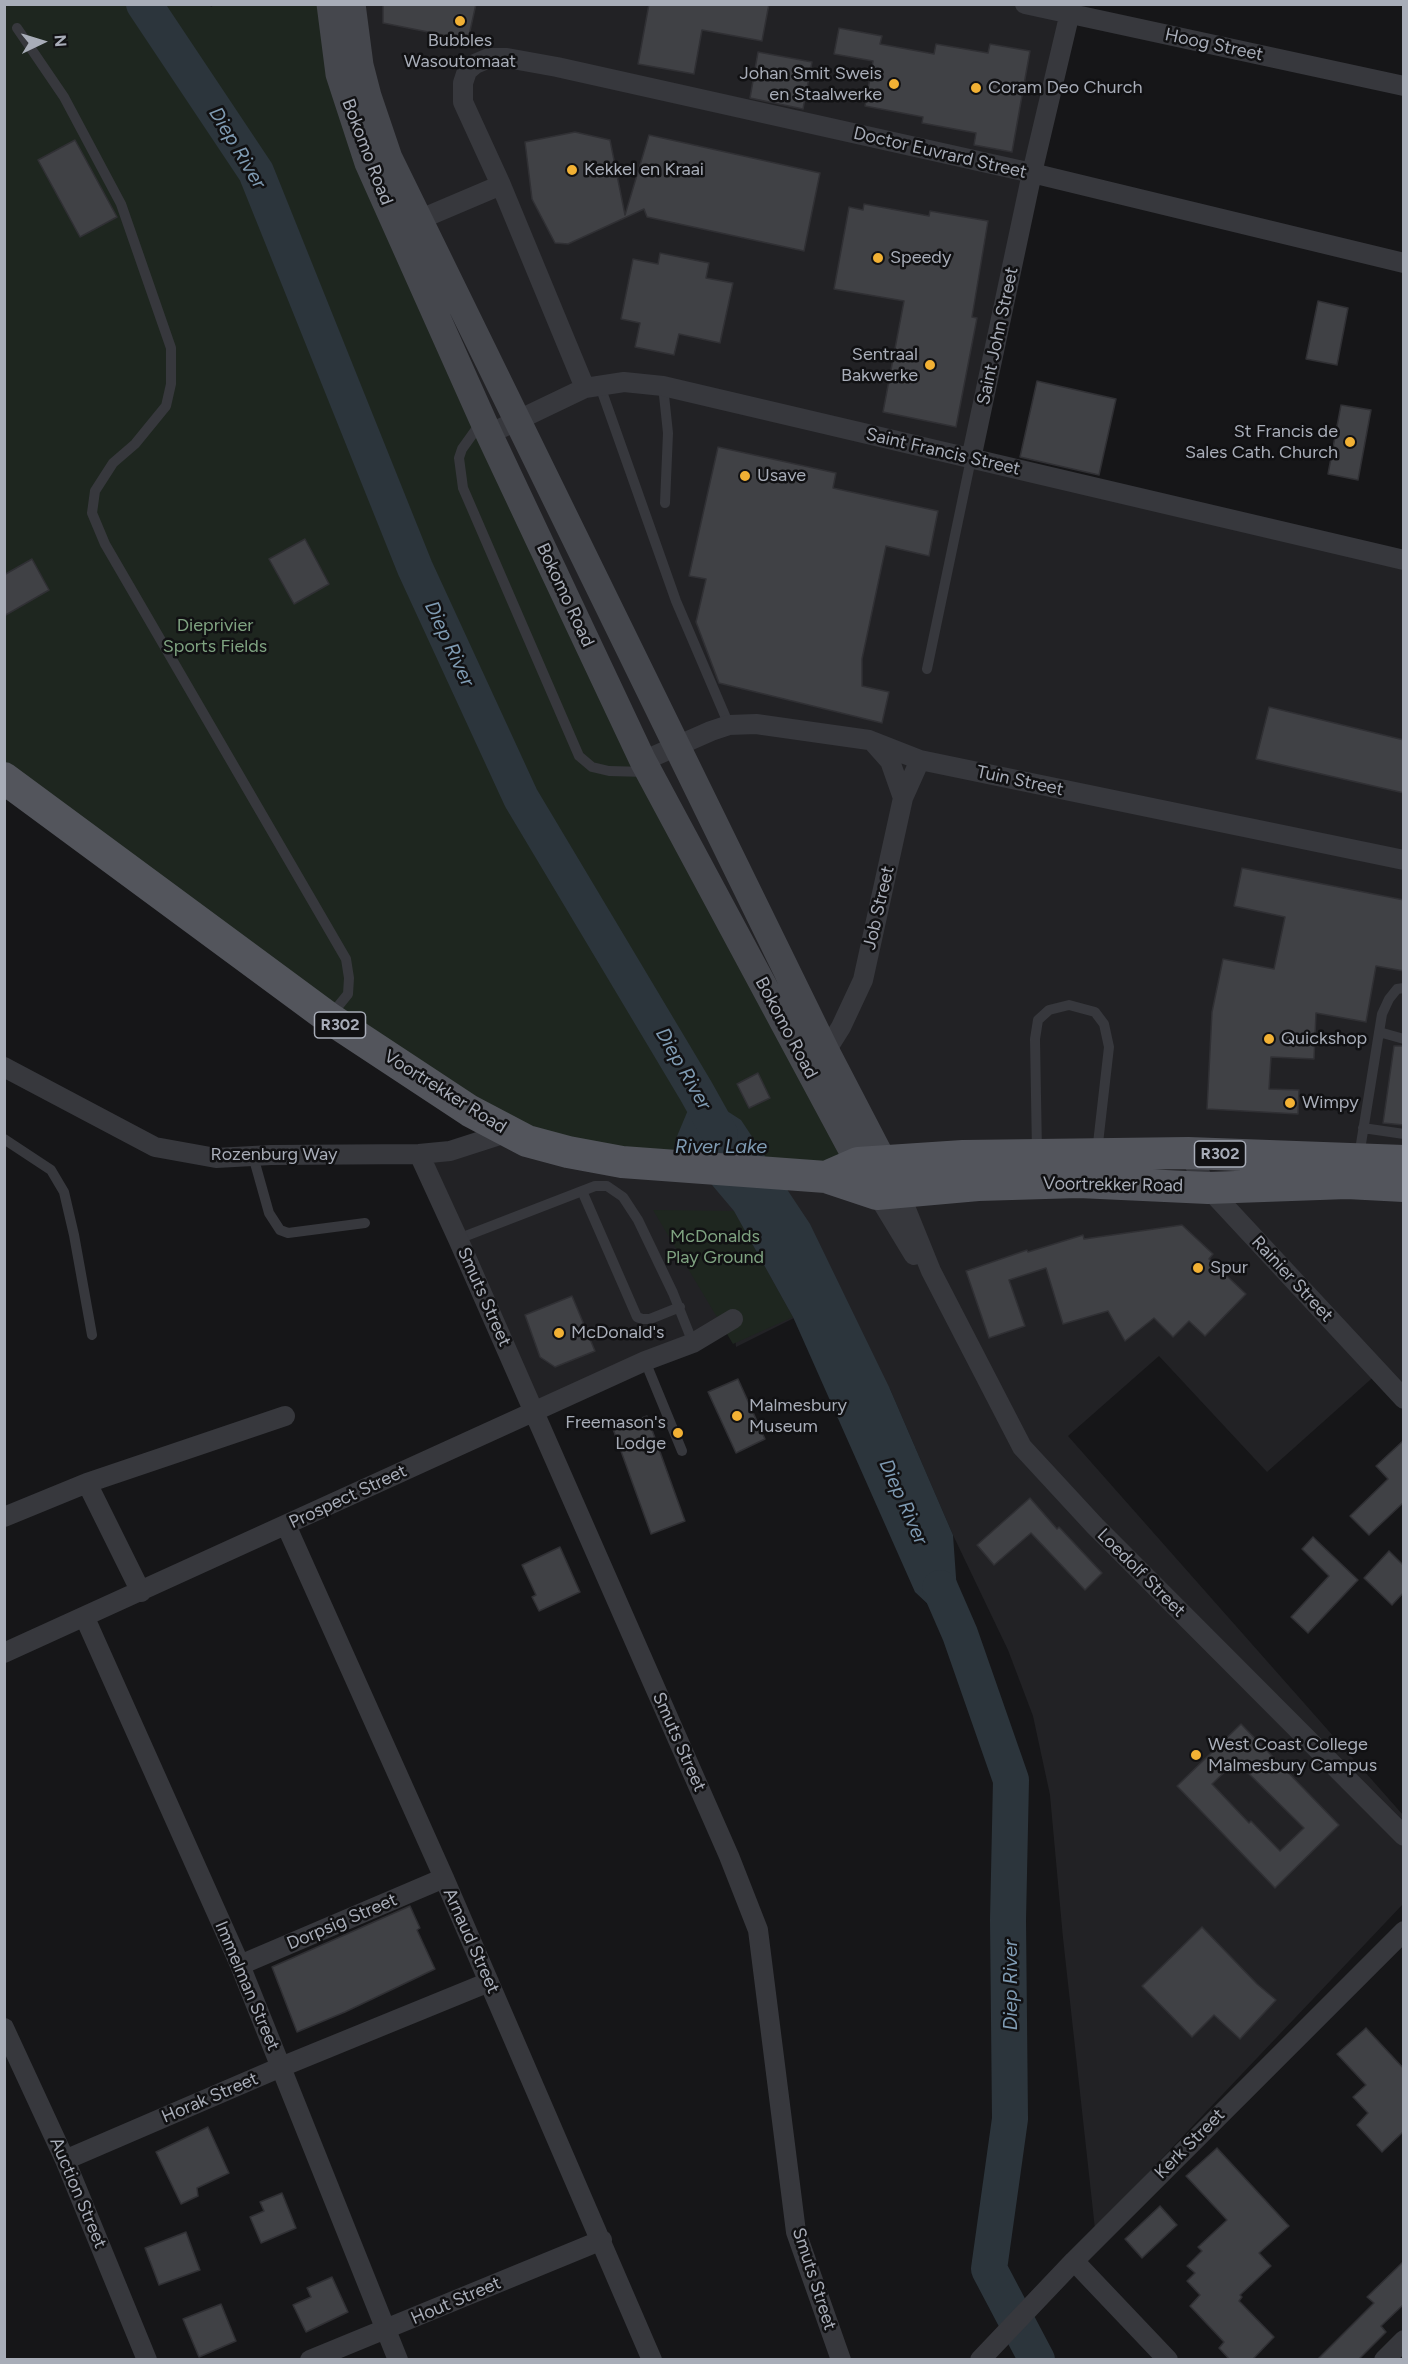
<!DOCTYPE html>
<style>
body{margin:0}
#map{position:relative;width:1408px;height:2364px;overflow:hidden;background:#161618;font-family:Figtree,sans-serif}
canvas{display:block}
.frame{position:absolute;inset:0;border:6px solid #a8adb8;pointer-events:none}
.north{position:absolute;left:12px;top:12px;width:60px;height:60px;-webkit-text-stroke:4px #111113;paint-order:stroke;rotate:86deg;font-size:16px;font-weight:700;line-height:24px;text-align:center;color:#a8adb8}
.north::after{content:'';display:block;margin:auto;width:21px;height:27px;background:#a8adb8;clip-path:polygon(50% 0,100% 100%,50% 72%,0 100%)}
</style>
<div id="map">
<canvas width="1408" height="2364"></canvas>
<div class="frame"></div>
<div class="north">N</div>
</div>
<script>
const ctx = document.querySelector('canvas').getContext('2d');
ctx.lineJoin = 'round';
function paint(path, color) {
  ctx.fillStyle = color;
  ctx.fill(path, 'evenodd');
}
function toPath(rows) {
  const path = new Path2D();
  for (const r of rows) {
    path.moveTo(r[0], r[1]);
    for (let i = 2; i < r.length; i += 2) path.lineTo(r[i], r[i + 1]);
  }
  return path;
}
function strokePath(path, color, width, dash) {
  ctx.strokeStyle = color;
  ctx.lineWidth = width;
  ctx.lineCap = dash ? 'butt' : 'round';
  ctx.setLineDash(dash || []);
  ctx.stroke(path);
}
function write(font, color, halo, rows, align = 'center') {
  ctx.font = font + ' Figtree,sans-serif';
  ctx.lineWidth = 5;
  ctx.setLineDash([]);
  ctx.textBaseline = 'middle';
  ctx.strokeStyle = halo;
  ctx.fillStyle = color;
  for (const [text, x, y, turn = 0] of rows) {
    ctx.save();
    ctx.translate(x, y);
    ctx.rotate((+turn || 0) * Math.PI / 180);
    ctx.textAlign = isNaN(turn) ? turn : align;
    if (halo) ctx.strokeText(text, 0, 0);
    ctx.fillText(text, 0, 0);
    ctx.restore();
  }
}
paint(toPath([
 [330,5,1072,5,972,458,1403,560,1403,1399,1379,1372,1267,1472,1159,1356,1068,1436,1403,1815,1403,1904,1095,2229,1063,1938,1050,1795,1033,1716,1008,1650,953,1535,890,1389,814,1308,736,1347,733,1319,534,1412,419,1154,491,1140,489,434]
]), '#222225');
paint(toPath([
 [209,4,211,7,216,4,330,5,489,434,858,1163,826,1177,527,1141,5,778,5,5],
 [653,1210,734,1211,793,1317,733,1344]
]), '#1e261f');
paint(toPath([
 [696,1091,741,1120,810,1224,890,1389,953,1535,960,1634,915,1592,793,1317,734,1211,675,1141]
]), '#2c353c');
strokePath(toPath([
 [144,4,256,172,415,568,521,798,696,1091,720,1134],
 [940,1588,960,1634,1011,1780,1008,1920,1010,2119,989,2269,1037,2360]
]), '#2c353c', 36);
const building = toPath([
 [383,4,476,4,468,40,383,23,383,4],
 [649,4,769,4,762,41,702,30,694,74,638,64,649,4],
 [839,28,882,36,880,44,934,54,936,44,988,53,990,44,1030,51,1012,152,974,145,976,133,922,123,923,117,865,106,873,61,834,54,839,28],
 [758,52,812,62,803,109,750,98,758,52],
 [575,132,610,140,625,215,649,135,820,173,804,251,647,217,644,209,568,244,555,243,532,199,525,142,575,132],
 [75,140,117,217,80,237,38,160,75,140],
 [864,204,929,216,930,211,988,221,972,317,977,318,956,427,883,412,904,301,834,289,849,207,863,210,864,204],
 [660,253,709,263,706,278,733,283,720,343,679,334,674,355,635,347,640,323,621,319,633,259,658,264,660,253],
 [1318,301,1348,308,1337,365,1306,359,1318,301],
 [1037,381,1116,399,1099,475,1020,457,1037,381],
 [1341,405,1371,410,1358,480,1328,474,1341,405],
 [718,447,836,473,833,488,938,511,929,556,886,546,862,659,862,686,889,692,882,723,719,683,696,622,706,579,689,576,718,447],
 [305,539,329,584,294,604,269,559,305,539],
 [32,559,49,590,4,616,4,575,32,559],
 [1269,707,1404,740,1404,793,1256,759,1269,707],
 [1242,868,1404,900,1404,971,1376,966,1366,1022,1316,1013,1314,1059,1271,1057,1269,1089,1299,1090,1298,1114,1207,1109,1212,1012,1223,959,1274,969,1285,917,1234,906,1242,868],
 [1394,1046,1404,1046,1404,1125,1383,1123,1394,1046],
 [758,1073,770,1098,749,1108,737,1084,758,1073],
 [1182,1225,1213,1254,1209,1259,1246,1294,1205,1336,1189,1321,1173,1337,1154,1318,1125,1341,1108,1311,1063,1324,1046,1268,1009,1280,1025,1326,989,1338,966,1271,1027,1250,1028,1252,1083,1235,1084,1239,1182,1225],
 [572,1296,595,1351,555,1367,540,1357,525,1315,572,1296],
 [738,1379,765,1439,736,1453,708,1392,738,1379],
 [647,1416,685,1521,651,1534,613,1429,647,1416],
 [1404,1440,1404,1502,1369,1535,1350,1516,1388,1479,1376,1466,1404,1440],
 [1030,1498,1057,1529,1059,1527,1102,1573,1085,1590,1031,1533,994,1565,977,1545,1030,1498],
 [1313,1537,1358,1580,1308,1633,1291,1617,1329,1576,1302,1549,1313,1537],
 [560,1547,580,1592,539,1611,532,1597,536,1595,522,1565,560,1547],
 [1389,1551,1404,1566,1404,1592,1392,1605,1364,1578,1389,1551],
 [1241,1724,1339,1825,1275,1888,1177,1786,1241,1724],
 [1236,1761,1304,1828,1280,1851,1251,1821,1249,1823,1212,1784,1236,1761],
 [410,1906,420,1928,417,1930,435,1969,345,2012,297,2032,272,1967,410,1906],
 [1202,1927,1257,1984,1276,2000,1240,2039,1214,2015,1192,2037,1142,1986,1202,1927],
 [1366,2028,1404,2069,1404,2131,1382,2152,1357,2125,1368,2113,1353,2097,1366,2085,1337,2054,1366,2028],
 [208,2127,229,2173,197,2188,198,2196,181,2204,156,2152,208,2127],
 [1217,2148,1289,2226,1259,2253,1271,2266,1240,2295,1242,2297,1239,2301,1274,2337,1252,2360,1230,2360,1219,2348,1224,2342,1190,2306,1200,2295,1187,2281,1195,2273,1187,2266,1202,2251,1198,2247,1227,2220,1186,2176,1217,2148],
 [282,2193,296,2228,261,2243,250,2217,264,2211,260,2202,282,2193],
 [1160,2206,1177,2225,1142,2258,1125,2239,1160,2206],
 [186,2232,200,2270,159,2285,145,2248,186,2232],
 [1404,2261,1404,2304,1381,2326,1386,2332,1358,2360,1317,2360,1374,2303,1367,2297,1404,2261],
 [332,2277,348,2312,306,2332,293,2305,311,2297,307,2288,332,2277],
 [221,2304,236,2341,199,2357,183,2319,221,2304]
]);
paint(building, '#404145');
strokePath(building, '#303034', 1.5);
strokePath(toPath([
 [17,28,64,97,121,204,171,348,171,384,166,406,135,444,113,463,95,491,92,513,105,544,346,959,349,978,348,994,331,1015],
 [600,386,676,601,729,725],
 [663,386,668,433,665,503],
 [482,421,462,449,459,458,463,488,579,756,592,767,609,771,646,772],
 [927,669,971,459],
 [1379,1032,1404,1039],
 [1363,1128,1404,1134],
 [4,1139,51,1170,64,1192,74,1235,92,1335],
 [1037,1152,1035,1039,1038,1020,1049,1010,1069,1005,1095,1012,1104,1024,1109,1047,1097,1152],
 [253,1156,269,1213,280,1230,288,1233,365,1223],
 [1359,1156,1382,1014,1389,999,1397,989,1404,988],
 [582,1191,637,1317,642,1319,650,1319,680,1307],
 [458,1239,595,1186,607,1186,623,1197,638,1220,673,1293,693,1343],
 [645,1361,682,1451]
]), '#37383d', 10);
strokePath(toPath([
 [1025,4,1404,86],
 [409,224,501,185],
 [585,388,501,185,463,102,463,83,467,71,475,64,489,58,507,58,557,67,1032,173,1404,263],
 [489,434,585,388,624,382,663,386,1404,560],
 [971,459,1032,173,1072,4],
 [874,743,890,761,903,798],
 [643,761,711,731,729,725,756,724,869,740,920,760,1404,860],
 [826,1051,841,1027,863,980,903,798,920,760],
 [4,1067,155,1147,216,1158,271,1155,419,1154,450,1151,509,1132],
 [1188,1153,1208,1188,1404,1399],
 [419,1154,458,1239,729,1856,758,1930,796,2232,841,2360],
 [899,1192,931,1271,1022,1447,1095,1526,1404,1836],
 [877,1194,914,1255],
 [87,1483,141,1592],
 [4,1517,87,1483,285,1416],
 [286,1525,444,1878,652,2360],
 [85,1618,240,1965,398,2360],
 [4,1653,645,1361,693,1343,733,1319],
 [240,1965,444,1878],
 [4,2028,65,2160,147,2360],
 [65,2160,281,2067,489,1982],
 [1074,2261,1168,2360],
 [310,2360,602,2240],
 [980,2360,1074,2261,1404,1931],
 [1384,2360,1404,2340]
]), '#37383d', 20);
strokePath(toPath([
 [330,4,339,74,368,163,489,434,643,761,868,1180],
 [352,4,360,65,368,96,389,158,826,1051,892,1178]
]), '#45474d', 27);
strokePath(toPath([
 [4,778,329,1018,470,1111,527,1141,568,1152,622,1162,826,1177,877,1194,978,1185,1079,1182,1208,1188,1347,1183,1404,1186],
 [826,1177,858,1163,963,1156,1188,1153,1404,1161]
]), '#53555c', 32);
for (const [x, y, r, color] of [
 [460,21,6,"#f2b134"],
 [894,84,6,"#f2b134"],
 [976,88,6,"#f2b134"],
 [572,170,6,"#f2b134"],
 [878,258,6,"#f2b134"],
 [930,365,6,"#f2b134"],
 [1350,442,6,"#f2b134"],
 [745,476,6,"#f2b134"],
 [1269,1039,6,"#f2b134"],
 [1290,1103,6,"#f2b134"],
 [1198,1268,6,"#f2b134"],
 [559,1333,6,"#f2b134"],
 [737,1416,6,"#f2b134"],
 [678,1433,6,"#f2b134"],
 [1196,1755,6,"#f2b134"]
]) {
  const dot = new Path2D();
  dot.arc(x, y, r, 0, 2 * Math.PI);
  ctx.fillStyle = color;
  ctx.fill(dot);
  strokePath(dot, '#111113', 2);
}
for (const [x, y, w] of [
 [340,1025,51],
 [1220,1154,51]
]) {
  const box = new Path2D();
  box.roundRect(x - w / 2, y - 13, w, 26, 4.5);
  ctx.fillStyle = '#111113';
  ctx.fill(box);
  strokePath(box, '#a8adb8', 1.5);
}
write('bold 16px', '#a8adb8', null, [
 ["R302",340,1025],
 ["R302",1220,1154]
]);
write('18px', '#a8adb8', '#111113', [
 ["Bubbles",460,41,"center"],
 ["Wasoutomaat",460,62,"center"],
 ["Johan Smit Sweis",882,74,"right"],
 ["en Staalwerke",882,95,"right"],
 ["Coram Deo Church",988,88],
 ["Kekkel en Kraai",584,170],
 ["Speedy",890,258],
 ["Sentraal",918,355,"right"],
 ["Bakwerke",918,376,"right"],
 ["St Francis de",1338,432,"right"],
 ["Sales Cath. Church",1338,453,"right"],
 ["Usave",757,476],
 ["Quickshop",1281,1039],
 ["Wimpy",1302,1103],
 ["Spur",1210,1268],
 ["McDonald's",571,1333],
 ["Malmesbury",749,1406],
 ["Museum",749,1427],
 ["Freemason's",666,1423,"right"],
 ["Lodge",666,1444,"right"],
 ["West Coast College",1208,1745],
 ["Malmesbury Campus",1208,1766]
], 'left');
write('18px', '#a8adb8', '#111113', [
 ["Hoog Street",1214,45,12],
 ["Bokomo Road",367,152,69],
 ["Doctor Euvrard Street",940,153,13],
 ["Saint John Street",998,336,-78],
 ["Saint Francis Street",943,452,13],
 ["Bokomo Road",565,595,65],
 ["Tuin Street",1020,781,12],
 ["Job Street",879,908,-77],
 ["Bokomo Road",786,1028,62],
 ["Voortrekker Road",445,1092,32],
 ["Rozenburg Way",274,1155],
 ["Voortrekker Road",1113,1185,1],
 ["Rainier Street",1292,1279,47],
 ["Smuts Street",484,1297,66],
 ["Prospect Street",348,1497,-25],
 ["Loedolf Street",1141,1573,45],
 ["Smuts Street",679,1742,66],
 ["Dorpsig Street",342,1922,-23],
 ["Arnaud Street",471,1941,66],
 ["Immelman Street",247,1986,67],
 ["Horak Street",210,2098,-23],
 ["Kerk Street",1190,2144,-45],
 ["Auction Street",78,2193,67],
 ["Smuts Street",814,2279,72],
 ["Hout Street",456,2301,-23]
]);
write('18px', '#7fa381', '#111113', [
 ["Dieprivier",215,626],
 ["Sports Fields",215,647],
 ["McDonalds",715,1237],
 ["Play Ground",715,1258]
]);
write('italic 20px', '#7f9bb3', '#111113', [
 ["Diep River",237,148,59],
 ["Diep River",449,644,65],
 ["Diep River",683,1069,60],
 ["River Lake",721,1147],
 ["Diep River",903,1502,66],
 ["Diep River",1011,1985,-90]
]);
</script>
